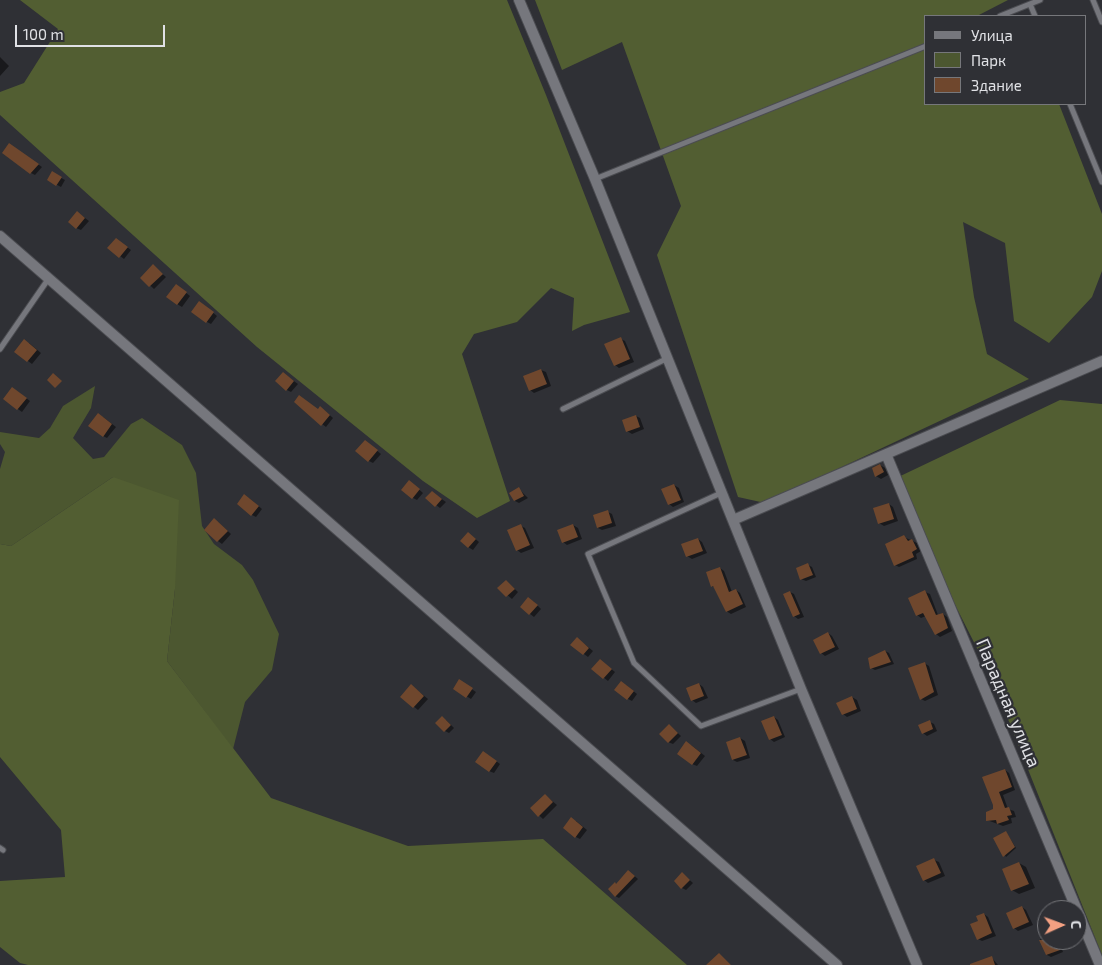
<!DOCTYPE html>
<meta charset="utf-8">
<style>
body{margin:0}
#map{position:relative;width:1102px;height:965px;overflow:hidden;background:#2f3035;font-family:"Exo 2",sans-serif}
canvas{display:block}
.legend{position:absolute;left:924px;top:15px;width:162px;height:90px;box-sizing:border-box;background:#2f3035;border:1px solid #76777b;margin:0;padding:6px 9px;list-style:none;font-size:15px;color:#e0e1e5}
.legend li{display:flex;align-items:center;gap:10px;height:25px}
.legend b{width:25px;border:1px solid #76777b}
.north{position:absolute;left:1037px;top:900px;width:50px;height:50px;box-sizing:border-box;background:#2f3035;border:1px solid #76777b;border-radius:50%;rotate:88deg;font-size:14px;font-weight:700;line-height:20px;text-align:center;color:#e0e1e5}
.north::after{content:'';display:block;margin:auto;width:18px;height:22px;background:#f3a082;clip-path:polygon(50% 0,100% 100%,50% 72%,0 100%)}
.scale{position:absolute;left:15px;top:25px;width:150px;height:22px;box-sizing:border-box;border:2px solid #e0e1e5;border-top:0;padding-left:6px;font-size:15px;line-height:18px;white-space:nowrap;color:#e0e1e5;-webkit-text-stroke:4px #2f3035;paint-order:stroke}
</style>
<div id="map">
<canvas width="1102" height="965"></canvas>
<ul class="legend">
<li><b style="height:6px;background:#76777d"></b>Улица</li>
<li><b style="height:14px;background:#4c5730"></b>Парк</li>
<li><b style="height:14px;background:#6f472d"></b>Здание</li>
</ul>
<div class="north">С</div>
<div class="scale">100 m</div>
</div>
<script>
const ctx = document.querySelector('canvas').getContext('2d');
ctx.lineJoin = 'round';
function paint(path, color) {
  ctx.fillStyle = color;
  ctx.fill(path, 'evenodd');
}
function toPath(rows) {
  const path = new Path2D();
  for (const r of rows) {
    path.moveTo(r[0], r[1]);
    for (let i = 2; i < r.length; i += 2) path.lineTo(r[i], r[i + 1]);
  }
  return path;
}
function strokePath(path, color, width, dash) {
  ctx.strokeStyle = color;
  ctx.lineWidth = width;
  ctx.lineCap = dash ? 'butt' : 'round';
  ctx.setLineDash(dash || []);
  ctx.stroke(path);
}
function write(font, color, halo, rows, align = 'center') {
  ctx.font = font + ' "Exo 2",sans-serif';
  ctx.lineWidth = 4.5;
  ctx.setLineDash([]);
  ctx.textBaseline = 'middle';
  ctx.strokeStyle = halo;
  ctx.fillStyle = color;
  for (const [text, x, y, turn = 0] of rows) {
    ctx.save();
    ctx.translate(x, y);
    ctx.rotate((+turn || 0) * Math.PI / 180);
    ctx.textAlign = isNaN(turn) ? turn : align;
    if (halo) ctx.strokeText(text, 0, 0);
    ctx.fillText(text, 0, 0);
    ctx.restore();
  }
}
paint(toPath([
 [95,386,91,408,73,438,93,459,104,457,131,424,142,418,182,445,196,473,202,526,214,544,242,565,253,580,279,634,272,670,245,702,233,749,167,661,175,589,113,477,11,546,0,544,0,469,5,452,0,444,0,432,39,438,50,428,63,406]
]), '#4c5730');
paint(toPath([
 [20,0,507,0,546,95,630,312,584,325,572,331,574,298,551,288,517,322,474,334,462,354,510,501,477,518,423,481,257,347,0,115,0,92,24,83,58,29],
 [535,0,1008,0,977,16,926,16,926,104,1059,104,1102,214,1102,271,1092,297,1049,343,1014,321,1005,243,963,222,974,297,987,354,1029,379,765,503,738,497,657,255,681,206,622,42,562,70],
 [1060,400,1102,404,1102,955,990,674,892,480],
 [113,477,179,500,175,589,167,661,271,798,408,846,543,839,687,965,28,965,20,963,0,947,0,881,65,877,61,830,0,757,0,544,11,546]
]), '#525e32');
paint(toPath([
 [0,57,9,66,0,76],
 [13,147,42,167,35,175,31,173],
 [52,173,65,180,61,187,48,180],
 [77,212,89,221,81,230,76,228],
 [120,242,131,250,124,259,120,256],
 [153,266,166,277,154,289,142,278],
 [180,288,190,296,182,307,177,304],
 [204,305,217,316,211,324,207,322],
 [621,339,625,341,634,362,619,368,615,365],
 [29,343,41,353,32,364,16,352],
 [541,370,546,372,551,386,534,393,530,390],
 [287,376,298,384,291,392,287,390],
 [17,391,30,401,22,412,4,399],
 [318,410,324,410,333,418,326,427,322,424],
 [636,416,640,418,644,429,632,434,627,431],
 [103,417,116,427,107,438,103,436],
 [369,444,381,454,373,463,369,461],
 [880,465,885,468,888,475,881,479,876,476,874,469],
 [413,484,423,493,417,500,413,498],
 [674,485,679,488,684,502,673,507,669,504],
 [519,489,528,498,519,503,515,501],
 [436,495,446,502,440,508,427,498],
 [249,498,262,509,256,517,252,515],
 [889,504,893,507,898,521,884,526,879,523],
 [608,512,612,514,616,526,602,530,598,528],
 [218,522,231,534,222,544,218,541],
 [573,525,578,528,582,539,567,545,563,542],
 [521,526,525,528,534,548,521,553,517,550],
 [472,536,479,542,473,550,468,547],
 [904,537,917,543,921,551,916,554,917,559,899,567,895,565],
 [698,539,702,542,707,553,692,559,687,556],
 [808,565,812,567,816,577,806,581,801,579],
 [720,568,724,571,732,592,736,590,740,593,746,607,731,614,726,611,716,588,712,586],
 [506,581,518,592,512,599,499,588],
 [790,592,794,594,804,617,798,619,794,616],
 [925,592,930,594,938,615,943,614,947,617,952,631,940,637,936,634,926,616,921,618,917,615],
 [533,601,541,609,534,617,521,607],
 [828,633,832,636,839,649,825,656,821,653],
 [577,638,593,651,588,657,572,645],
 [885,651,889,653,894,664,875,670,871,668],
 [604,663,615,672,608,681,593,669],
 [924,663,929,666,938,695,925,701,921,699],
 [460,681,476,692,471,699,455,689],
 [699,684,703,687,708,698,696,703,692,700],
 [626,685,637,694,632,701,628,699],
 [412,686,428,699,418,710,402,697],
 [852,697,857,700,861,711,847,717,843,714],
 [774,717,778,720,785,737,774,742,770,739],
 [446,720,454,728,449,733,445,731],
 [930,722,934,724,937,731,927,736,923,733],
 [669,725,681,736,673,744,668,742],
 [740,738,745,741,750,758,737,762,733,760],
 [691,745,705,756,697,766,692,764],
 [488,755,500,764,494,773,489,771],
 [1005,770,1009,773,1015,790,1003,795,1008,809,1014,811,1016,817,1011,818,1012,823,1003,826,987,820,994,810],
 [545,795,557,805,543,819,531,808],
 [576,821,587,830,580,839,576,837],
 [1006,832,1016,848,1006,857,995,838],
 [934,860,939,862,945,876,928,883,924,880],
 [1019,863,1026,867,1035,888,1019,894,1012,890],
 [631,873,638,879,619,898,615,896,617,885],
 [683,874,693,883,686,890,682,888],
 [1022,907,1026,910,1033,925,1018,931,1014,928],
 [984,914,988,917,996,936,982,941,978,939],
 [1047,937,1047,940,1058,940,1063,952,1051,957,1047,955,1040,939],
 [992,958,998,965,972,965]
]), '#0007');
paint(toPath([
 [9,143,39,164,30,174,2,153],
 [52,171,62,177,56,186,47,180],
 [77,211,85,218,76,229,68,222],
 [116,238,128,247,119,258,107,248],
 [153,264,163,274,149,287,140,278],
 [176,284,187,292,177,305,166,297],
 [199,301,214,312,206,323,191,312],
 [621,337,630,359,614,366,604,344],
 [24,339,37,350,27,362,14,352],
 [541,369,547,384,529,391,523,376],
 [283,372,294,381,286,391,275,381],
 [53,373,62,381,55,388,47,380],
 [12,387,27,398,17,410,3,399],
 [299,395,318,409,320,406,330,415,321,426,294,402],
 [98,413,112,424,103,437,88,426],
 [636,415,640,427,626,432,622,420],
 [365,440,378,450,368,462,355,451],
 [880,464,884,472,875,477,872,468],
 [409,480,420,489,412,499,401,490],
 [674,484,681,500,668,505,661,489],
 [519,487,524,496,514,501,509,493],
 [432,491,442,499,435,507,425,498],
 [244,494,259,506,251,516,237,504],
 [889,503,894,519,878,524,873,508],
 [608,510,612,523,597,528,593,515],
 [214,518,228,531,217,542,204,530],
 [521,524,530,545,516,551,507,530],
 [573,524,578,537,562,543,557,530],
 [468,532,476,539,468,548,460,541],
 [904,535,908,541,912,539,917,549,912,552,914,557,894,566,885,544],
 [698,538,703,551,686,557,681,544],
 [808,563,813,575,800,580,796,568],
 [720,567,729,592,736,589,743,604,726,612,713,586,711,587,706,572],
 [506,580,515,589,506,597,497,588],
 [925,590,936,615,943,613,948,628,935,635,923,613,916,616,908,598],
 [790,591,800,614,793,617,783,594],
 [528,597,538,605,529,615,520,607],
 [828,632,835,647,820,654,813,640],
 [577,637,589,648,583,655,570,645],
 [885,650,891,662,870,669,868,658],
 [600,659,612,669,603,679,591,669],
 [925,662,934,692,920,700,908,668],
 [459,679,473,688,466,698,453,689],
 [621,681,634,691,627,700,614,690],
 [699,683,704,696,691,701,686,688],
 [411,684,424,696,413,708,400,697],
 [852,696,857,709,842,715,836,703],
 [442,716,451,725,444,732,435,723],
 [774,716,782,735,769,740,761,721],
 [930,720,933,729,922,734,918,725],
 [669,724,678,733,668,743,659,734],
 [740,737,747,755,732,760,726,742],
 [686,741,701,753,692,765,677,754],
 [483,751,497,761,489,772,475,762],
 [1005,769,1012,787,999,792,1005,808,1009,807,1012,815,1007,816,1009,820,997,824,996,820,986,821,986,812,993,809,993,805,982,777],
 [545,794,553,802,538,817,530,808],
 [571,817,583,827,575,838,563,828],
 [1006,831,1015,847,1003,857,993,838],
 [934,858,941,873,923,881,916,866],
 [1019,862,1029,884,1011,891,1002,869],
 [628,870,635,876,615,897,608,889,615,882,616,884],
 [682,872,690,880,681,889,674,881],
 [1022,906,1029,922,1013,929,1006,913],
 [984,913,992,933,977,940,970,924,978,921,976,916],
 [1039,940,1056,940,1060,950,1046,955],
 [719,953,731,965,706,965],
 [992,956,995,965,970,965,970,964]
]), '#6f472d');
const lane = toPath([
 [1093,0,1102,22],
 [1030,4,1035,16],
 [1000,16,1040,0],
 [1070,104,1102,182],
 [595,179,926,46],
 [0,349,49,278],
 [563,409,668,358],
 [721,493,588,554,634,663,701,726,801,689],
 [0,848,3,850]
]);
const street = toPath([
 [519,0,595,179,801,689,917,965],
 [0,236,837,965],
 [886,454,1100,965],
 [733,520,1102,361]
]);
strokePath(lane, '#4b4c51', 7);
strokePath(street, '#4b4c51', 12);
strokePath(lane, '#76777d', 5);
strokePath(street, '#76777d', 10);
write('18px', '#e0e1e5', '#2f3035', [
 ["Парадная улица",1008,703,67]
]);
</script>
